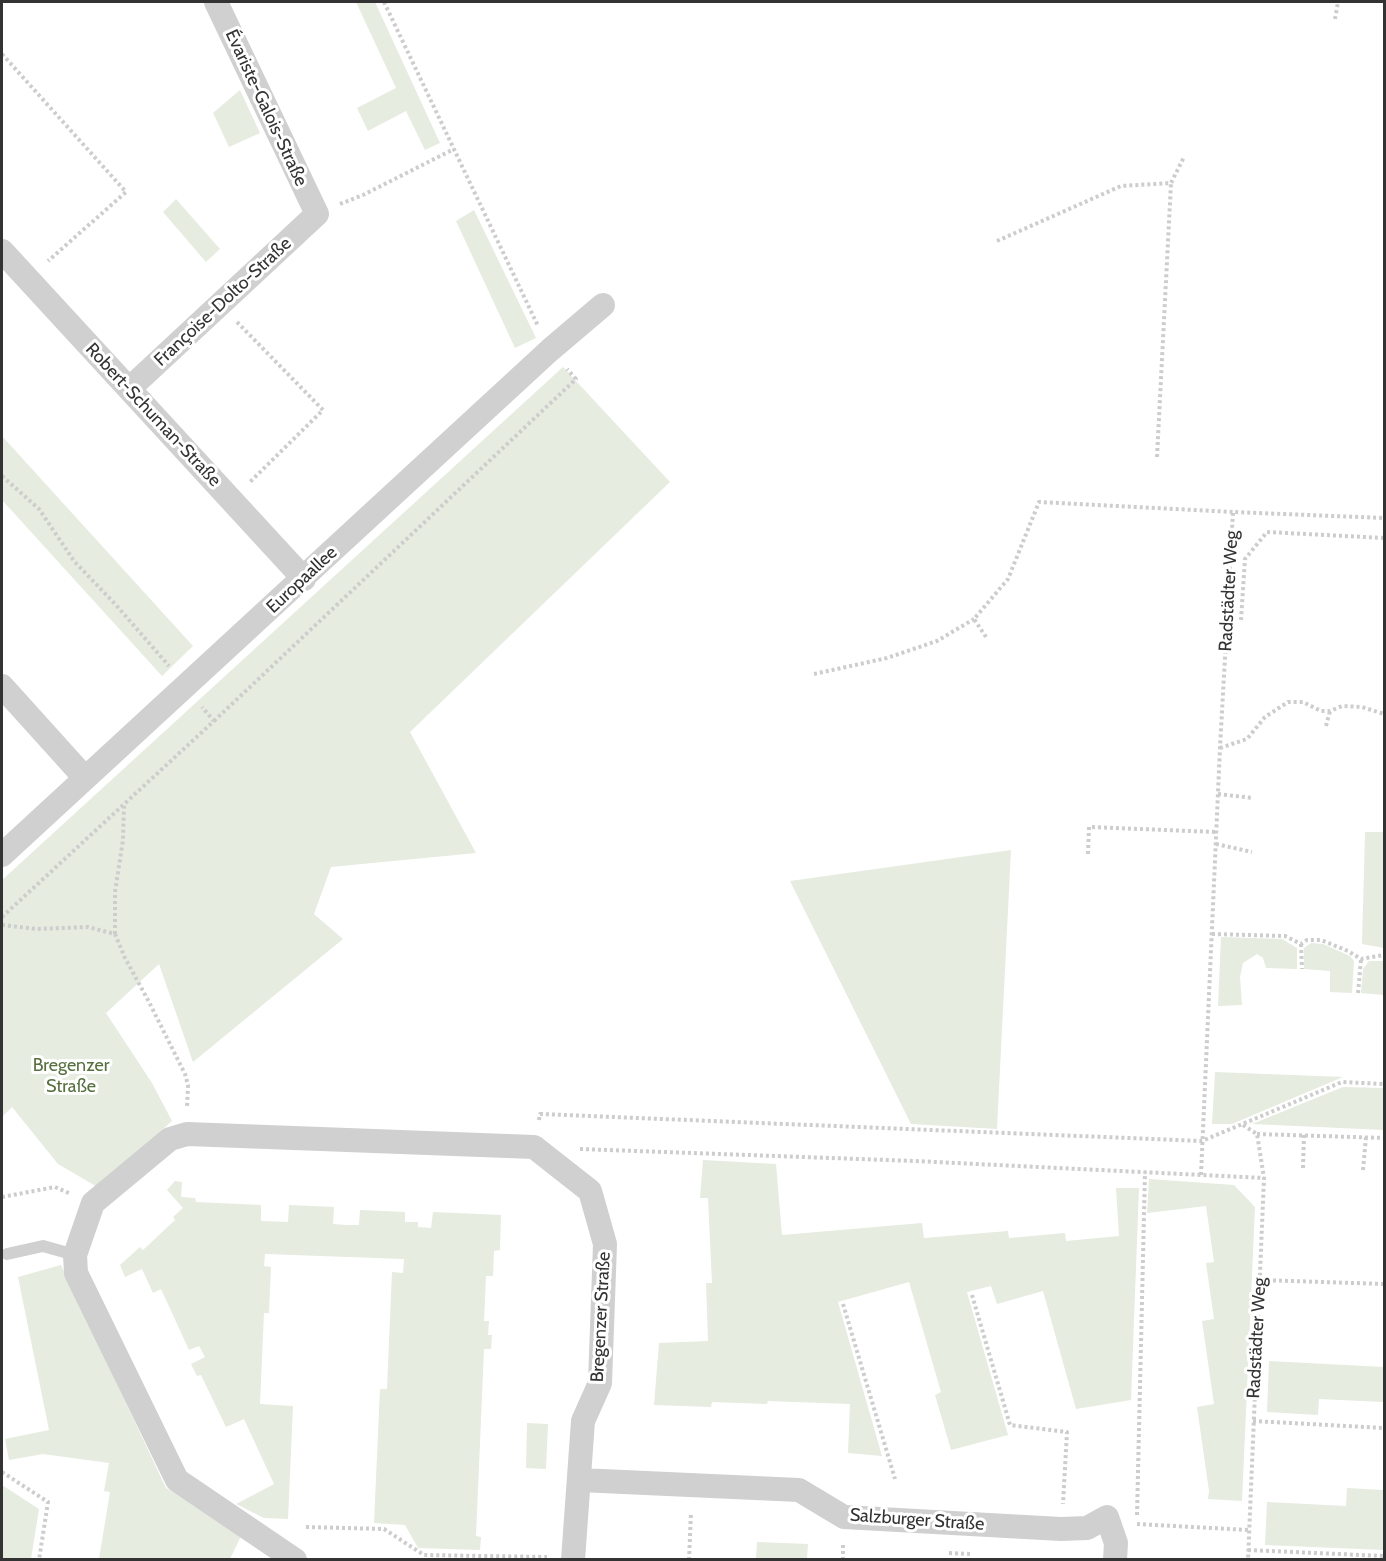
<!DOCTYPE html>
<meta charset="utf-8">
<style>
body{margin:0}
#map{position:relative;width:1386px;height:1561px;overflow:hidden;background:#fff;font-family:Cabin,sans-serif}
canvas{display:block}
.frame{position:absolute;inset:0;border:3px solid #333;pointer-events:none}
</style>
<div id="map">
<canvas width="1386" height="1561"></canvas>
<div class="frame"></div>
</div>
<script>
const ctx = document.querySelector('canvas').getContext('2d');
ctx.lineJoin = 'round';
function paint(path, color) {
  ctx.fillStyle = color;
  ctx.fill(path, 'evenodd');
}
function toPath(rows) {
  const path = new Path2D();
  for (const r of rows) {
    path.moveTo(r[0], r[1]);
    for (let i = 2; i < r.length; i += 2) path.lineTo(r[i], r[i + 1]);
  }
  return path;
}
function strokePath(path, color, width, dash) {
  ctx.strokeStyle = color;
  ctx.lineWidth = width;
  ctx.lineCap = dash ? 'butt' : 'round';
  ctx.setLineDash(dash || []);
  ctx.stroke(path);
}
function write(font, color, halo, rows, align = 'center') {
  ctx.font = font + ' Cabin,sans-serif';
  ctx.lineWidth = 6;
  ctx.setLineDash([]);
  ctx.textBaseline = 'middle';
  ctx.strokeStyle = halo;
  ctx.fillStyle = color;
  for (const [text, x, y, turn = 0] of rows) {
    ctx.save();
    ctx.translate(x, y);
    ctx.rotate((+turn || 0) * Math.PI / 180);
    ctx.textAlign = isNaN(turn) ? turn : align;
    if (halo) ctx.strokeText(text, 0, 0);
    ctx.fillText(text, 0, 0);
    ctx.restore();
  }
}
paint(toPath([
 [356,2,375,2,440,143,425,150,406,111,368,131,357,108,396,88],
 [240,90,260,133,229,147,213,113],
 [176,199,220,249,206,262,163,212],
 [474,210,536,338,515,348,456,221],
 [563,367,670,482,410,732,476,853,331,867,314,914,343,939,193,1062,159,964,106,1013,152,1083,172,1121,99,1188,58,1164,12,1107,2,1117,2,880],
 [2,436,193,646,162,676,2,500],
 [1365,832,1384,832,1384,948,1362,944],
 [1011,850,997,1129,911,1124,790,881],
 [1221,937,1282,939,1297,948,1297,969,1266,968,1263,958,1257,954,1243,963,1240,977,1242,1005,1218,1006],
 [1311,943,1323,944,1350,956,1354,961,1352,993,1330,992,1330,971,1304,969,1304,948],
 [1369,961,1384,961,1384,995,1361,993,1363,969],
 [1215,1072,1343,1077,1232,1124,1212,1124],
 [1343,1087,1384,1088,1384,1130,1252,1124],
 [703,1160,776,1164,782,1235,922,1223,924,1238,1008,1231,1009,1238,1065,1233,1066,1241,1119,1236,1116,1188,1139,1188,1131,1400,1076,1409,1043,1291,997,1304,991,1286,967,1292,1008,1435,951,1450,935,1395,941,1392,909,1282,838,1302,882,1456,848,1453,850,1404,768,1401,767,1404,712,1402,711,1407,654,1405,659,1343,708,1341,706,1283,712,1283,708,1198,700,1198],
 [1149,1179,1234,1185,1255,1207,1242,1501,1208,1499,1209,1491,1197,1407,1214,1404,1202,1321,1214,1319,1206,1263,1214,1262,1206,1206,1147,1213],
 [175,1181,182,1182,181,1197,195,1198,196,1202,261,1205,261,1221,288,1222,289,1205,334,1207,333,1224,346,1225,359,1225,360,1210,405,1212,405,1222,418,1222,418,1227,431,1228,433,1212,501,1215,500,1250,494,1251,493,1276,486,1276,484,1321,489,1321,488,1335,492,1335,491,1349,484,1349,476,1536,481,1537,480,1550,418,1548,405,1525,374,1523,380,1389,387,1389,392,1272,403,1273,404,1259,265,1254,264,1266,271,1267,269,1313,264,1313,260,1404,293,1406,288,1519,264,1518,236,1504,274,1484,244,1419,226,1427,201,1375,197,1376,191,1364,205,1357,199,1346,189,1350,161,1289,153,1293,142,1269,125,1277,120,1265,140,1247,143,1250,175,1220,173,1217,183,1208,167,1190],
 [61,1265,166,1488,243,1532,230,1559,99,1559,110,1492,104,1491,109,1463,43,1454,9,1460,5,1439,49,1430,18,1277],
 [1269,1361,1384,1367,1384,1402,1319,1399,1318,1415,1267,1412],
 [527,1423,548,1424,546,1469,526,1468],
 [2,1485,39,1509,31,1559,2,1559],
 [1347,1488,1384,1490,1384,1550,1265,1545,1267,1502,1346,1506],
 [757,1542,808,1544,807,1559,756,1559]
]), '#e6ecdf');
strokePath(toPath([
 [384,2,538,326],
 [1335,19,1338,2],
 [2,54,126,192,48,261],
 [340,204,363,195,454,149],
 [997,241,1121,186,1171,183,1184,157],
 [237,322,323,410,249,483],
 [1157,457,1171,183],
 [2,476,39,509,74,561,116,605,169,666],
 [1241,620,1245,559,1267,532,1384,538],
 [986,637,974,619,1008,579,1039,502,1233,512],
 [814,674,887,658,937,641,974,619],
 [214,721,576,379,567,369],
 [1326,726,1330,711],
 [1220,748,1247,739,1265,717,1288,702,1303,702,1321,711,1330,711,1342,706,1362,707,1384,714],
 [1218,794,1253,798],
 [1216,844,1252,852],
 [1088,854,1089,827,1216,832],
 [2,917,214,721,202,707],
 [2,925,37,929,88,927,115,934,125,958,149,1002,185,1074,188,1085,187,1107],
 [115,934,115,892,123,840,124,804],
 [1212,934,1285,936,1301,944,1307,940,1321,940,1348,951,1361,959,1384,955],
 [1301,944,1302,969],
 [1358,993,1361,959],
 [539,1120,540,1114,1202,1141,1342,1082,1384,1084],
 [1243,1125,1257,1134,1264,1178,1248,1560],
 [1257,1134,1384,1138],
 [580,1149,915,1161,1264,1178],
 [1303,1168,1304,1135],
 [1363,1170,1366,1137],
 [1201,1175,1220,748,1233,512,1384,518],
 [2,1197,55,1187,71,1194],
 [1261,1280,1384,1284],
 [972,1295,1010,1425,1067,1432,1063,1504],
 [843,1304,895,1479],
 [1253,1421,1384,1428],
 [2,1472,48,1502,39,1560],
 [1137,1515,1145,1172],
 [1137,1524,1248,1530],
 [306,1527,384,1529,424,1555,547,1557],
 [1248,1550,1384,1556],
 [949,1553,972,1554],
 [689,1560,691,1512],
 [843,1560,843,1542]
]), '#cdcdcd', 4, [3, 3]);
strokePath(toPath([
 [7,1254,43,1246,75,1255]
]), '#d0d0d0', 12);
strokePath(toPath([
 [2,251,304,579],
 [129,389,317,214,216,2],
 [2,686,85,778],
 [2,855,550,350,603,305],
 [580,1480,799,1490,844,1517,1061,1529,1087,1528,1107,1517,1116,1543,1115,1560],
 [295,1560,177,1480,76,1273,75,1255,93,1203,170,1139,187,1134,534,1147,590,1191,605,1244,600,1383,583,1421,573,1560]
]), '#d0d0d0', 24);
write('18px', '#333', '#fff', [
 ["Évariste-Galois-Straße",266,108,65],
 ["Françoise-Dolto-Straße",223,302,-43],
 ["Robert-Schuman-Straße",153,415,47],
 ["Europaallee",302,580,-43],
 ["Radstädter Weg",1229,591,-87],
 ["Bregenzer Straße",601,1317,-87],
 ["Radstädter Weg",1257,1338,-87],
 ["Salzburger Straße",917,1520,4]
]);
write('18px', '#56703f', '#fff', [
 ["Bregenzer",71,1066],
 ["Straße",71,1087]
]);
</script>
